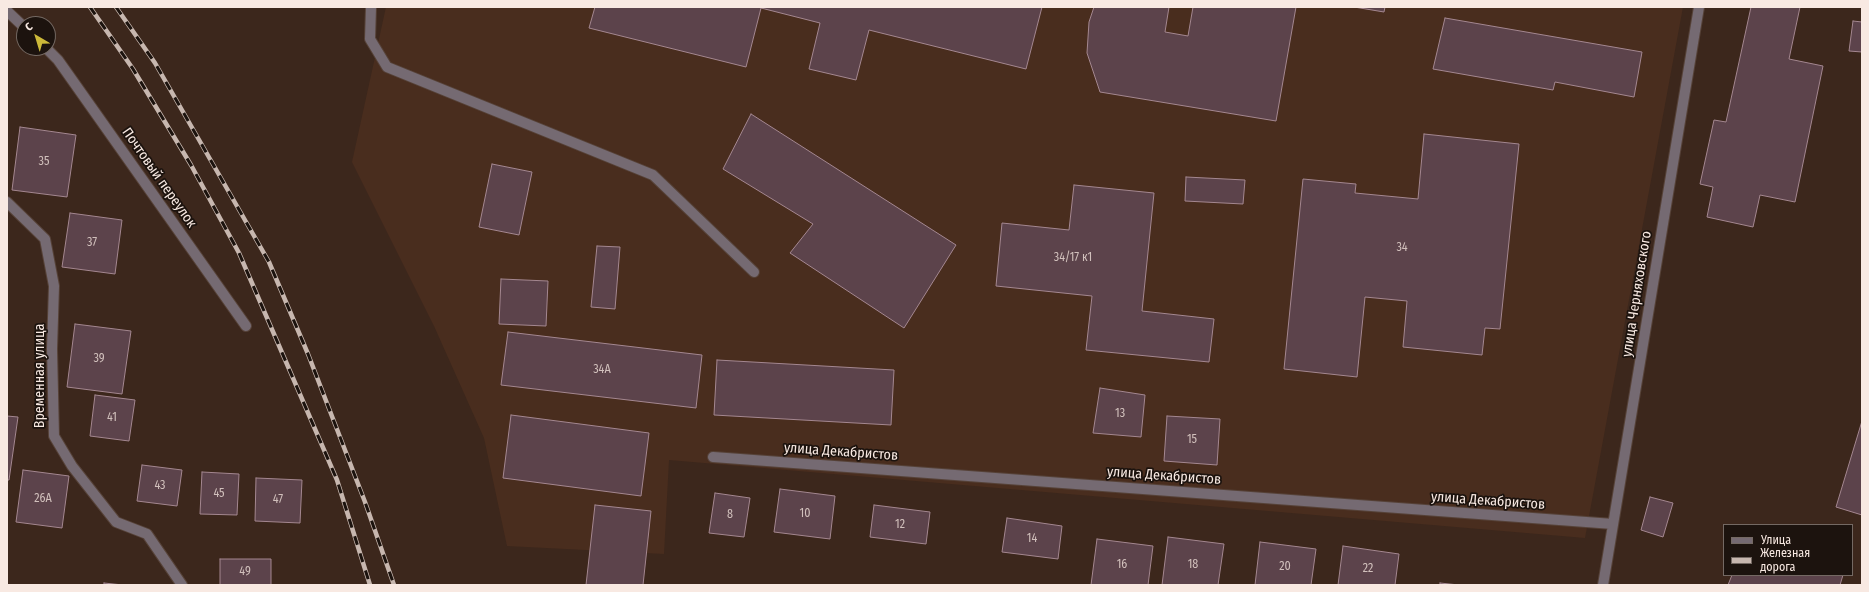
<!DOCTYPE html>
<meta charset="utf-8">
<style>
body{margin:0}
#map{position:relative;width:1869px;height:592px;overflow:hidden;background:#3c271c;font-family:"Fira Sans Condensed",sans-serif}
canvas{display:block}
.frame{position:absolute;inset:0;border:8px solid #f8e9e2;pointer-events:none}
.legend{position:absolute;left:1723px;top:524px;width:130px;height:52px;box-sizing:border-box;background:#1c130e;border:1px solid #746963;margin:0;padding:5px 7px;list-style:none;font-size:12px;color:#f8e9e2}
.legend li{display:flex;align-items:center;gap:8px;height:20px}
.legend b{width:20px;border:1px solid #746963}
.north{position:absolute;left:16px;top:16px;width:40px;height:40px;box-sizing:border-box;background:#1c130e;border:1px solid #746963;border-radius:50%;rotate:322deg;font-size:11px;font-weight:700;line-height:16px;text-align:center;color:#f8e9e2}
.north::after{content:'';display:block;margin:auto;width:14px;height:18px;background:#ccb939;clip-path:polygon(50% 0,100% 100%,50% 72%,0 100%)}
</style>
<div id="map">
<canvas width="1869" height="592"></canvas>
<div class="frame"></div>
<ul class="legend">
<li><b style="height:5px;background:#756a72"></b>Улица</li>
<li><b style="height:5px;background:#c7b7af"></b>Железная дорога</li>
</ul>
<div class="north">С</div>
</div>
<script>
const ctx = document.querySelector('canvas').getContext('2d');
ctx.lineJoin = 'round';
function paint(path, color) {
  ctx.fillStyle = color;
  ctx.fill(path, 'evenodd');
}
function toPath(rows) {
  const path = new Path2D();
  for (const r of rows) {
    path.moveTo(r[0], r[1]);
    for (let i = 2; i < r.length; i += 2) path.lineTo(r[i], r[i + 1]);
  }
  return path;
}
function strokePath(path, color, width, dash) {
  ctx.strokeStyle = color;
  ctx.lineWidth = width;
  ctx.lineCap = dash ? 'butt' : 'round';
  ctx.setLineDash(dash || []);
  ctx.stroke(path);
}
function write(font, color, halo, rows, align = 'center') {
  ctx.font = font + ' "Fira Sans Condensed",sans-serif';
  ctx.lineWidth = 3.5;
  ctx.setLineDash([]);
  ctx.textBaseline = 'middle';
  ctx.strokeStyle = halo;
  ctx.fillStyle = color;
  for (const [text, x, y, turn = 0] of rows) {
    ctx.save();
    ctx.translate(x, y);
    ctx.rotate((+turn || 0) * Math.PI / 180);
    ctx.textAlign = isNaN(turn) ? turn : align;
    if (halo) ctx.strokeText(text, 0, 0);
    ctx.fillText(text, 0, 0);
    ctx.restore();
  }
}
paint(toPath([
 [386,7,1683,7,1585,538,669,460,664,554,507,546,484,438,434,326,352,162]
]), '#492d1e');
const building = toPath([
 [595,7,1042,7,1026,69,869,30,856,80,809,69,820,23,761,8,746,67,589,28,595,7],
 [1094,7,1169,7,1165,32,1188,36,1193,7,1296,7,1276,121,1100,92,1087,53,1089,22,1094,7],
 [1354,7,1385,7,1384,12,1354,7],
 [1751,7,1800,7,1789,59,1823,66,1795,202,1760,195,1753,227,1707,217,1713,187,1700,184,1714,120,1726,122,1751,7],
 [1445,18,1642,52,1634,97,1555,82,1553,90,1433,69,1445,18],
 [1853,21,1862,22,1862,52,1849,51,1853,21],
 [751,114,956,245,904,328,790,253,813,224,723,169,751,114],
 [20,127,76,135,67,197,12,190,20,127],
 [1424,134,1519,144,1500,329,1485,328,1482,355,1403,347,1407,301,1365,297,1357,377,1284,369,1303,179,1356,184,1355,193,1418,199,1424,134],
 [492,164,532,172,519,235,479,227,492,164],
 [1186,177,1245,180,1243,204,1185,201,1186,177],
 [1074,185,1154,193,1142,311,1214,319,1209,362,1086,350,1092,296,996,286,1002,223,1069,230,1074,185],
 [70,213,122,220,115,274,62,267,70,213],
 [597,246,620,247,615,309,591,307,597,246],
 [501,279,548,281,546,326,499,324,501,279],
 [75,324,131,331,122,394,67,387,75,324],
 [508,332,702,355,696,408,501,385,508,332],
 [717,360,894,370,891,425,714,415,717,360],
 [1100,388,1145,395,1141,437,1093,433,1100,388],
 [95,395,135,400,129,441,90,436,95,395],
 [511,415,649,433,641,496,503,478,511,415],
 [7,416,18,417,9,480,7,480,7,416],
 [1167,416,1220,419,1217,465,1164,461,1167,416],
 [1862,421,1862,515,1836,507,1862,421],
 [142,465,182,470,177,506,137,501,142,465],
 [23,470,69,476,62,528,16,522,23,470],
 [202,472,239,474,237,515,200,514,202,472],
 [256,478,302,480,300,523,255,521,256,478],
 [780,489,835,496,830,539,774,532,780,489],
 [715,493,750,498,744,537,709,533,715,493],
 [1650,497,1673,503,1663,537,1641,530,1650,497],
 [595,505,651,511,643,585,586,585,595,505],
 [874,505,930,512,926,544,870,537,874,505],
 [1007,518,1062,526,1058,559,1002,552,1007,518],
 [1168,537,1224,544,1218,585,1162,585,1168,537],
 [1097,539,1153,546,1148,585,1091,585,1097,539],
 [1260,542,1316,549,1311,585,1255,585,1260,542],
 [1343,546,1399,554,1395,585,1338,585,1343,546],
 [220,559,271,559,271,585,220,585,220,559],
 [1732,575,1843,575,1840,585,1728,585,1732,575],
 [104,583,123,585,104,585,104,583],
 [1440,583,1459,585,1440,585,1440,583]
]);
paint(building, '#5c434b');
strokePath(building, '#a48790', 1);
const minor = toPath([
 [371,7,370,39,387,67,653,175,754,272],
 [7,11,24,27],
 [46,48,58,60,246,326],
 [7,202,45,239,54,286,52,349,54,436,72,466,116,522,147,534,182,585],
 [713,457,1613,524],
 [1603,585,1699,7]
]);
strokePath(minor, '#564238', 12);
strokePath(minor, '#756a72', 10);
const rail = toPath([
 [90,7,133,69,191,165,239,253,337,480,370,585],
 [116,7,155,63,269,262,308,354,365,502,394,585]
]);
strokePath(rail, '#c7b7af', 4.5);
strokePath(rail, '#1c130e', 3, [9]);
write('12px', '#d1c0bc', null, [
 ["35",44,162],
 ["37",92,243],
 ["34",1402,248],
 ["34/17 к1",1073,258],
 ["39",99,359],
 ["34А",602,370],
 ["13",1120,414],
 ["41",112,418],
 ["15",1192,440],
 ["43",160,486],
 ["45",219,494],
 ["26А",43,499],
 ["47",278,500],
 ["10",805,514],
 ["8",730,515],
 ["12",900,525],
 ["14",1032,539],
 ["16",1122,565],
 ["18",1193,565],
 ["20",1285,567],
 ["22",1368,569],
 ["49",245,572]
]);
write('14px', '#f8e9e2', '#1c130e', [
 ["Почтовый переулок",159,178,55],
 ["улица Черняховского",1637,294,-81],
 ["Временная улица",40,376,-90],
 ["улица Декабристов",841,452,4],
 ["улица Декабристов",1164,476,4],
 ["улица Декабристов",1488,501,4]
]);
</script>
